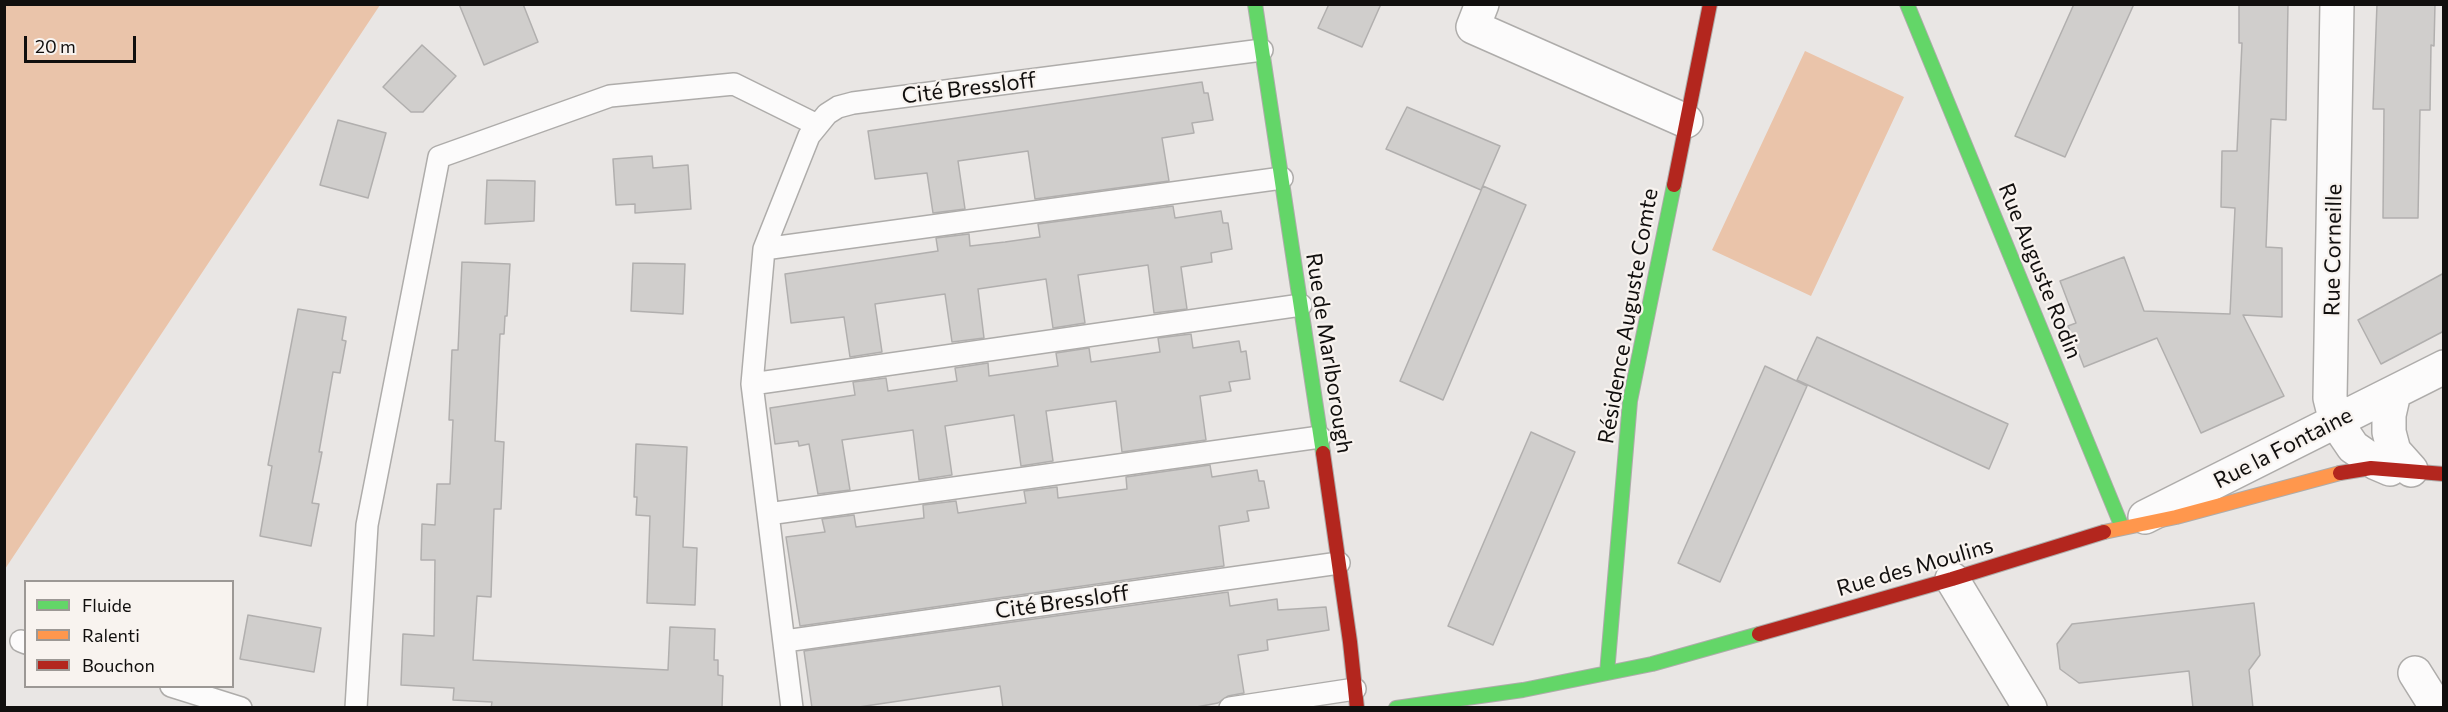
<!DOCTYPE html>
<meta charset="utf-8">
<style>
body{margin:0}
#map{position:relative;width:2448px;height:712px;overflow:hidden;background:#e9e6e4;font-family:Commissioner,sans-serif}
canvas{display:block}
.frame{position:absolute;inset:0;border:6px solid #110f0e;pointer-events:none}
.legend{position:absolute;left:24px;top:580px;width:210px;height:108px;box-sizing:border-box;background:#f8f3ef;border:2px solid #9c9895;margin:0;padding:8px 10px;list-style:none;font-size:18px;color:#110f0e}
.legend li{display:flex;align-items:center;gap:12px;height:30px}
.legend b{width:30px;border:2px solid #9c9895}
.scale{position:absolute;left:24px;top:36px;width:112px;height:27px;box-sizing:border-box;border:3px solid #110f0e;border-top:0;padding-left:8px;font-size:18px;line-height:21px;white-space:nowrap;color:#110f0e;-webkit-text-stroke:4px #f8f3ef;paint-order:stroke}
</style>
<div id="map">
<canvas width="2448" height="712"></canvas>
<div class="frame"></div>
<ul class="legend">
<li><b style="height:8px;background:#63d668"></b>Fluide</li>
<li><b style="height:8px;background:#ff974d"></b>Ralenti</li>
<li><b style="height:8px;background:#b3261e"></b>Bouchon</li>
</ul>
<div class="scale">20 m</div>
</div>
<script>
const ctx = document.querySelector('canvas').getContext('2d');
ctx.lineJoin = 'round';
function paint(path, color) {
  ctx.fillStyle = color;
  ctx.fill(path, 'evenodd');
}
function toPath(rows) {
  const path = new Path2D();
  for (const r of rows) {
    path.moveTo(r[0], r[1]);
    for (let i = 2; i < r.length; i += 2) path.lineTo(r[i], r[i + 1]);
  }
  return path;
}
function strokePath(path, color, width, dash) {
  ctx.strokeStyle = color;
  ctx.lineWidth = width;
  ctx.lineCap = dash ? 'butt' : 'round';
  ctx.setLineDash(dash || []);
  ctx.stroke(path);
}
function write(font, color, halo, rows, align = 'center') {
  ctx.font = font + ' Commissioner,sans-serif';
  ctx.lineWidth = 4.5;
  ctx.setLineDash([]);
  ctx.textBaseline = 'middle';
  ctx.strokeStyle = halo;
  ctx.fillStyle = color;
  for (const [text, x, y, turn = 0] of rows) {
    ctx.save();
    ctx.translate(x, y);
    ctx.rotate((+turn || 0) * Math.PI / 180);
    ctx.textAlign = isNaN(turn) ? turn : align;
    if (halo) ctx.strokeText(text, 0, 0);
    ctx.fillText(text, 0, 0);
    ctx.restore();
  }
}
paint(toPath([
 [5,4,380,5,5,569,4,5],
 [1805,51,1904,97,1811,296,1712,250]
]), '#eac4aa');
const building = toPath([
 [459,4,523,4,538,42,484,65,459,4],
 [1329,4,1381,4,1362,47,1318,28,1329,4],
 [2074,4,2134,4,2065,157,2015,136,2074,4],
 [2239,4,2288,4,2286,120,2271,119,2266,247,2282,248,2282,317,2243,315,2284,396,2201,433,2157,338,2084,367,2068,326,2076,323,2060,281,2124,257,2144,311,2230,314,2235,208,2221,207,2222,151,2237,151,2242,43,2239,43,2239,4],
 [2377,4,2435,4,2434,46,2431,45,2430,110,2420,110,2418,218,2383,218,2384,109,2373,109,2377,4],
 [422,45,456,76,423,112,411,112,383,87,422,45],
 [1202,82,1204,93,1208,93,1213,120,1192,123,1194,133,1162,138,1169,181,1035,199,1028,151,958,161,965,209,933,213,927,173,875,179,868,131,1202,82],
 [1407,107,1500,146,1481,190,1386,149,1407,107],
 [338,120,386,133,368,198,320,185,338,120],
 [652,156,653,168,688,165,691,209,635,213,635,204,616,205,613,159,652,156],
 [487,180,535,181,534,221,485,224,487,180],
 [1483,186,1526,205,1443,400,1400,381,1483,186],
 [1173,206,1175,218,1221,211,1223,223,1228,223,1232,249,1211,253,1212,262,1181,267,1187,309,1154,313,1148,265,1078,275,1085,323,1053,328,1046,279,978,289,984,338,952,342,945,294,875,304,882,352,850,357,844,317,791,323,785,274,938,251,936,238,969,234,970,246,1005,242,1040,237,1038,224,1173,206],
 [462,262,510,264,507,316,505,316,504,334,500,334,495,441,504,442,501,509,494,509,491,597,477,596,473,660,668,670,670,627,715,629,714,660,718,660,718,675,723,676,722,708,491,708,492,702,453,700,454,688,401,685,403,634,434,636,435,560,421,560,422,524,435,525,437,484,450,484,453,420,449,420,452,350,458,350,462,262],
 [633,263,685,264,683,314,631,311,633,263],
 [2444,273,2444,331,2381,364,2358,320,2444,273],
 [298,309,346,317,342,340,346,341,340,373,333,372,319,452,322,452,312,503,319,504,311,546,260,536,272,466,268,465,298,309],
 [1191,334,1193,348,1239,341,1241,352,1246,351,1250,379,1229,382,1231,391,1200,396,1206,440,1122,452,1116,401,1046,411,1053,461,1021,466,1014,415,945,426,952,475,919,480,913,430,842,440,850,490,818,494,809,444,799,446,798,441,775,444,770,408,855,395,853,382,886,378,888,391,957,381,955,368,988,363,989,376,1024,371,1058,366,1056,353,1089,348,1091,362,1126,357,1160,352,1158,338,1191,334],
 [1817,337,2008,424,1989,469,1797,380,1817,337],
 [1765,366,1807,386,1720,582,1678,563,1765,366],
 [1531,432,1575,452,1493,645,1448,626,1531,432],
 [636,444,687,447,683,547,697,548,695,605,647,603,650,516,636,515,637,497,634,497,636,444],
 [1210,465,1212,477,1257,470,1259,481,1264,481,1269,508,1247,511,1249,521,1219,526,1224,566,800,626,786,537,825,532,822,519,854,515,856,527,924,518,923,505,956,501,958,513,991,508,1026,503,1024,491,1057,487,1058,498,1127,489,1126,477,1210,465],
 [1228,592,1230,606,1277,599,1278,610,1326,607,1329,630,1267,640,1268,650,1238,655,1244,693,1228,696,1218,703,1191,708,1003,708,1000,686,852,708,812,708,804,651,1228,592],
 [2254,603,2260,655,2249,670,2253,708,2193,708,2189,671,2079,683,2060,669,2057,644,2072,624,2254,603],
 [248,615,321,628,314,672,240,659,248,615]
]);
paint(building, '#d0cecc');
strokePath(building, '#b1afae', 1.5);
const lane = toPath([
 [764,249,1282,178],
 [752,384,1301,305],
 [768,514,1320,437],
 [21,641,26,643],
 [785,641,1339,563],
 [171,686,241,708],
 [356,708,367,525,439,157,610,96,734,84,817,125],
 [792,708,752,384,764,249,809,136,827,114,838,107,853,103,1262,50],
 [1230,708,1355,689]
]);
const street = toPath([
 [1482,4,1473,27,1686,121],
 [2337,4,2330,398,2336,422,2353,447,2376,463,2390,469],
 [2394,393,2389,415,2389,432,2394,451,2411,470],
 [2145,517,2444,367],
 [1952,579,2030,708],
 [2415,673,2437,708]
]);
const fast = toPath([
 [1255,4,1323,453],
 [1907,4,2122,527],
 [1607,673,1630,401,1674,185],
 [1396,708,1523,690,1652,664,1759,634]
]);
const slow = toPath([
 [2104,532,2176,517,2340,473]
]);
const jam = toPath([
 [1674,185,1710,4],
 [1323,453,1350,642,1357,708],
 [2340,473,2371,468,2444,474],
 [1759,634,1952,579,2104,532]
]);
strokePath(lane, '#aeacaa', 24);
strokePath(street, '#aeacaa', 36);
strokePath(fast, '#aeacaa', 16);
strokePath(slow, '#aeacaa', 16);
strokePath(jam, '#aeacaa', 16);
strokePath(lane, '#fcfbfb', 21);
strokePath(street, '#fcfbfb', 33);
strokePath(fast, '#63d668', 14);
strokePath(slow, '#ff974d', 14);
strokePath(jam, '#b3261e', 14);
write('22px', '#110f0e', '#f8f3ef', [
 ["Cité Bressloff",969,88,-7],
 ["Rue Corneille",2333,250,-89],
 ["Rue Auguste Rodin",2040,271,68],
 ["Résidence Auguste Comte",1628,316,-80],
 ["Rue de Marlborough",1329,353,81],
 ["Rue la Fontaine",2283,448,-27],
 ["Rue des Moulins",1915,567,-16],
 ["Cité Bressloff",1062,602,-8]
]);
</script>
